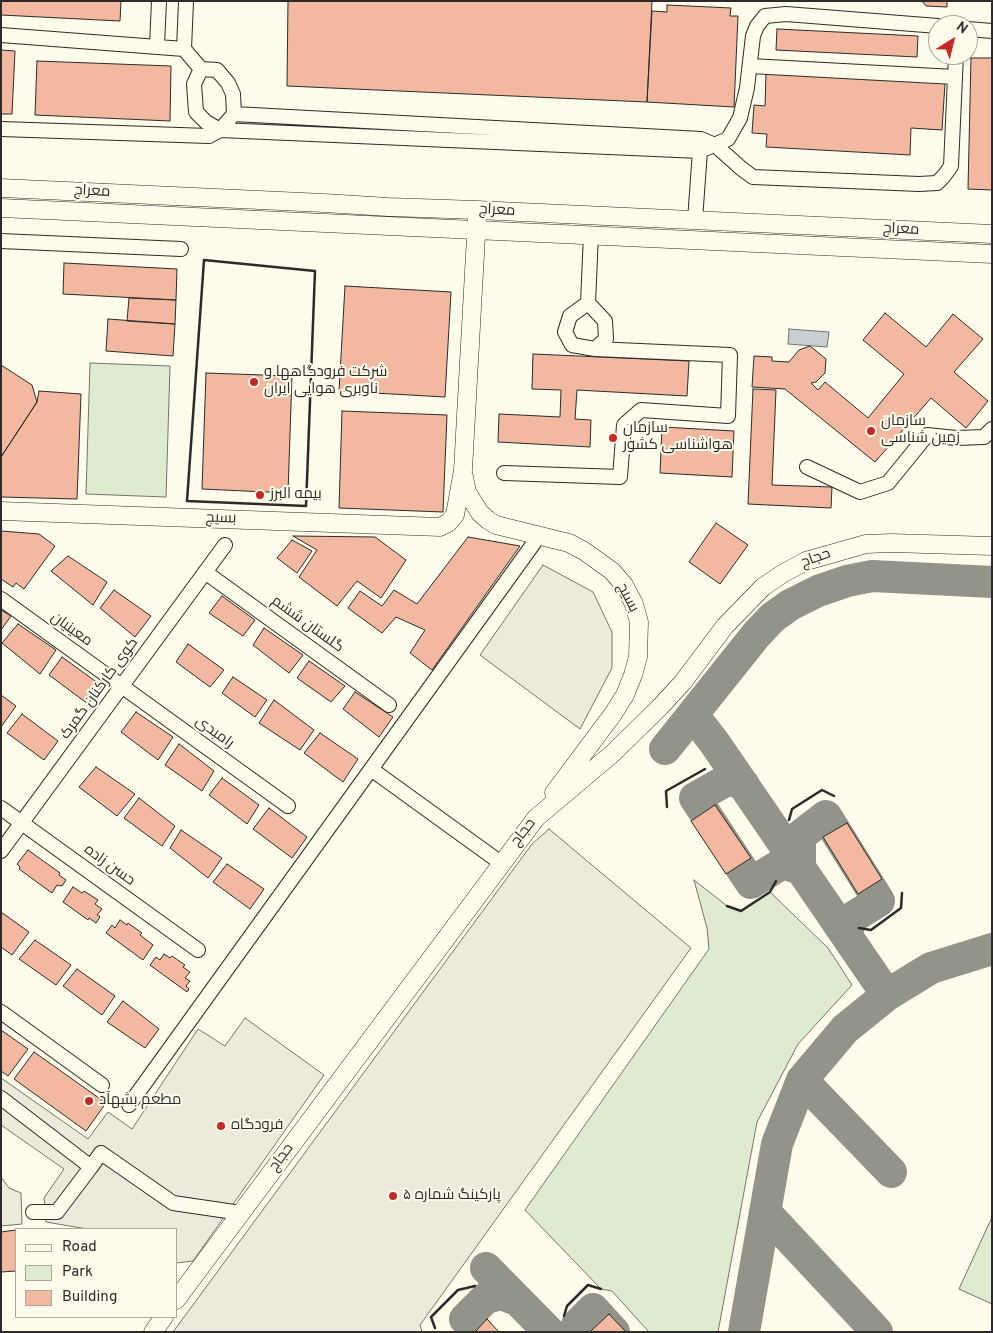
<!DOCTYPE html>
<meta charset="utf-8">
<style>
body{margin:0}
#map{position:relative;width:993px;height:1333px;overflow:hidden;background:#fdfbea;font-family:Overpass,sans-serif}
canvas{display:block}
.frame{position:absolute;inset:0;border:2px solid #2b2b2b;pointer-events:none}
.legend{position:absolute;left:15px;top:1228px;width:162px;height:90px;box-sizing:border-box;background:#fdfbea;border:1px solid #a9a89e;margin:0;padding:6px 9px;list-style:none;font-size:15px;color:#2b2b2b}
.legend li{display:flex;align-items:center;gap:10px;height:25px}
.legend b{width:25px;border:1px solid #a9a89e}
.north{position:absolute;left:928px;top:15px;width:50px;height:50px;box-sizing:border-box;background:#fdfbea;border:1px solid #a9a89e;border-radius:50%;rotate:36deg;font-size:14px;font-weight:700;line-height:20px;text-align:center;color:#2b2b2b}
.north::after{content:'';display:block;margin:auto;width:18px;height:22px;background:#c62828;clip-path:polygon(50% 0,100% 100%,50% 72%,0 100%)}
</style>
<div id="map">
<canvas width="993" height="1333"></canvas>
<div class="frame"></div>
<ul class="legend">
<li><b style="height:6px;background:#fdfbea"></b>Road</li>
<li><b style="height:14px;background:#deebd1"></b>Park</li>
<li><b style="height:14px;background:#f2b8a0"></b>Building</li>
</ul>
<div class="north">N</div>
</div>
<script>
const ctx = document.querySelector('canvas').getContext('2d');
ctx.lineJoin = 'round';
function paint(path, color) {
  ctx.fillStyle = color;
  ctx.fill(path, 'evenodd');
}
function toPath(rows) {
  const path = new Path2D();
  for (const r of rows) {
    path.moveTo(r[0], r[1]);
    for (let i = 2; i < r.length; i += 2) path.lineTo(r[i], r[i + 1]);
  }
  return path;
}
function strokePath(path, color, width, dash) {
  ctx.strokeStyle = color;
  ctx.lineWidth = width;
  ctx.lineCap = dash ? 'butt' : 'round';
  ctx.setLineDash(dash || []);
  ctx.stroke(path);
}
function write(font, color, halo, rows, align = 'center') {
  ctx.font = font + ' Overpass,Cairo,sans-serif';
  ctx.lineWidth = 4;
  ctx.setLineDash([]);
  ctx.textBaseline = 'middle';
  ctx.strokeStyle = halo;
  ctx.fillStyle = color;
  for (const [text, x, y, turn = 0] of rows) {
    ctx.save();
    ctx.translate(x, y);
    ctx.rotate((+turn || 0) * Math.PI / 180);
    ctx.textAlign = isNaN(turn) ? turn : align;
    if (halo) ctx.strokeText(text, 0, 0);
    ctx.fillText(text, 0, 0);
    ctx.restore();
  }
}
const green = toPath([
 [90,363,170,366,166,497,86,494,90,363],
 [694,880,727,906,740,911,770,892,828,948,852,985,798,1044,757,1122,718,1332,649,1332,612,1291,601,1289,525,1210,709,949,707,928,694,880],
 [992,1217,992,1304,959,1289,992,1217]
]);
paint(green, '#deebd1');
strokePath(green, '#74746e', 1);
const parking = toPath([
 [543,565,593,592,612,632,612,668,580,729,480,655,543,565],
 [549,829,691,948,420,1325,422,1332,173,1332,532,844,549,829],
 [245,1018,324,1075,193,1261,176,1263,176,1229,87,1229,46,1222,44,1198,64,1169,1,1125,1,1078,88,1139,108,1112,132,1129,198,1029,225,1046,245,1018],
 [1,1177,9,1188,21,1193,22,1224,1,1226,1,1177]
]);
paint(parking, '#eceadb');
strokePath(parking, '#74746e', 1);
const water = toPath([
 [789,329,829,332,827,347,788,344,789,329]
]);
paint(water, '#c7d0d0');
strokePath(water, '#74746e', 1);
strokePath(toPath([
 [693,715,714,742,887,995],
 [665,749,756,635,772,618,790,605,818,591,847,581,872,576,992,582],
 [744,785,729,779,695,798,751,883,783,863,800,869,800,836,826,816,879,901,850,919,847,936],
 [802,1080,891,1172],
 [765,1212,877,1332],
 [486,1268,549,1332],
 [478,1332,465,1319,486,1298,501,1294,517,1300],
 [575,1332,577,1325,593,1309,614,1332],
 [744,1332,777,1144,802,1080,845,1029,887,995,931,968,992,949]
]), '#94938a', 32);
const building = toPath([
 [1,1,121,1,120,21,1,15,1,1],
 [288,1,652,1,647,102,287,86,288,1],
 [922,1,947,1,947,7,926,6,922,1],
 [667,5,731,8,730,16,738,16,734,107,647,102,652,11,667,12,667,5],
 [777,29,918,36,917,57,776,50,777,29],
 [1,50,15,51,12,114,1,114,1,50],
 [971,58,992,58,992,190,968,189,971,58],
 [37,61,171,66,170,121,35,115,37,61],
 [766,73,945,83,942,130,911,128,910,155,766,147,767,134,752,133,754,105,765,106,766,73],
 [64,263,177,269,176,300,63,294,64,263],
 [345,286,451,292,445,397,339,391,345,286],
 [129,298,176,300,175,324,127,321,129,298],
 [885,313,926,347,953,314,983,339,954,372,988,401,966,428,931,398,875,462,785,389,752,387,754,356,772,357,772,361,789,362,799,350,810,346,826,359,825,373,816,382,811,383,818,390,825,382,868,418,904,374,863,340,885,313],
 [108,319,175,324,173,356,106,351,108,319],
 [533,354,689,361,687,396,577,390,575,419,591,420,590,447,498,442,499,414,560,417,561,390,532,389,533,354],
 [1,365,32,385,37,402,1,457,1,365],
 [206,373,292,376,288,493,202,489,206,373],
 [753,389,776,390,772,485,832,487,831,508,748,504,753,389],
 [39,391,81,394,77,499,1,497,1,457,37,402,39,391],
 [342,411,447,415,443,512,339,508,342,411],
 [662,427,734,431,732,477,660,473,662,427],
 [716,523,748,545,720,584,689,562,716,523],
 [1,531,39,534,55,546,24,589,16,583,13,587,1,579,1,531],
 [293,536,375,537,406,560,381,598,357,581,337,606,299,577,317,550,293,536],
 [468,537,520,546,432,670,410,653,425,630,396,617,382,633,348,608,360,591,382,606,394,590,417,604,468,537],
 [292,540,312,551,297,573,277,558,292,540],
 [68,556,107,582,93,605,51,571,68,556],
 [114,590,151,616,135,637,100,608,114,590],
 [222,596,255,620,243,636,209,613,222,596],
 [1,610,11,616,1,630,1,610],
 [18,624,56,650,40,674,2,643,18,624],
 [264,628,303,655,289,673,253,645,264,628],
 [188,644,224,670,210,687,176,662,188,644],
 [62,657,102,686,88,704,49,675,62,657],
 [309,661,345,686,331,702,297,678,309,661],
 [233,677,267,700,255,717,222,693,233,677],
 [355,692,393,717,379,737,343,709,355,692],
 [1,695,16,706,1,727,1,695],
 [274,700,314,730,300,750,259,723,274,700],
 [136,712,173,737,158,760,121,732,136,712],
 [22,714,58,741,44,760,7,733,22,714],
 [320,733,358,759,343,782,304,753,320,733],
 [179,744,214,771,202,791,165,765,179,744],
 [96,767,135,794,117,816,79,787,96,767],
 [222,778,259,805,247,824,209,795,222,778],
 [139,798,175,826,162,846,124,818,139,798],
 [715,805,751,858,726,874,691,821,715,805],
 [269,808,307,837,292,858,253,829,269,808],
 [847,823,882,879,858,894,823,837,847,823],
 [181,830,222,858,208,878,170,848,181,830],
 [28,850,60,873,59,875,66,880,62,886,57,885,52,893,19,869,20,867,17,864,28,850],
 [227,864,264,889,250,909,213,882,227,864],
 [73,887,82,893,84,891,98,900,95,904,102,909,97,915,100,917,96,923,89,918,88,920,63,902,73,887],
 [1,912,29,932,12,955,1,947,1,912],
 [120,920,127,925,128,923,142,933,140,935,153,945,143,960,106,933,112,925,115,928,120,920],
 [35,940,71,965,56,985,19,959,35,940],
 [164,954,170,958,172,956,185,965,183,967,190,972,185,978,190,981,186,986,189,989,187,992,150,965,156,957,160,960,164,954],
 [77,969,115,996,102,1015,63,986,77,969],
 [123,1001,159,1029,145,1048,107,1022,123,1001],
 [1,1030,28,1049,8,1076,1,1071,1,1030],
 [34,1052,106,1103,86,1131,14,1079,34,1052],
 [16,1230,16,1271,1,1272,1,1232,16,1230],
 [609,1314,626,1332,591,1332,591,1331,609,1314],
 [487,1319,499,1332,475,1332,487,1319]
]);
paint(building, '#f2b8a0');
strokePath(building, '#2b2b2b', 1);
const minor = toPath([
 [968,29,992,31],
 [1,35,184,49,201,69,217,70,228,83,233,94,234,114,220,130,206,122,196,112,194,84,201,69],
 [157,46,159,1],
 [184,49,186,1],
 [750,66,955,77],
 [234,114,701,139,715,145,742,169,753,177,919,184,937,183,944,176,951,166,956,55],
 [1,129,209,136,220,130,700,151,728,139,740,118,747,88,753,36,757,26,765,16,786,14,938,26],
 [695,220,700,151],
 [1,241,181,249],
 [588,303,570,316,565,332,572,345,595,349,606,339,605,321,588,303,591,234],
 [807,467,860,492,888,483,927,435,956,438,984,437,992,429],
 [504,473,620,477,624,425,641,410,728,416,730,355,595,349],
 [205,572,389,705],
 [1,599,288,806],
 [371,769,501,863],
 [1,808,198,950],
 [1,851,225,545],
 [1,1012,102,1085],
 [1,1098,91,1167,101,1153,173,1203,241,1213],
 [129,1105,539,536],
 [33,1212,57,1212,91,1167]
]);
const major = toPath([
 [1,188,324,203,389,207,477,210,992,234],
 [1,208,992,254],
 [464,477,467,492,480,513,488,520,496,525,569,543,584,551,612,571,624,585,634,604,639,622,638,657,633,675,625,695,613,714,554,793],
 [1,511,440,527,448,523,455,515,463,470,477,218],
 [176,1300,536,818,612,754,660,707,683,682,725,626,763,587,782,574,806,561,866,544,891,543,992,546],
 [153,1332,164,1317]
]);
strokePath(minor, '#2b2b2b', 16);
strokePath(major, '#2b2b2b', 19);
strokePath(minor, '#fdfbea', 14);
strokePath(major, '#fdfbea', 18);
strokePath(toPath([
 [204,260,315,271,306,506,187,501,204,260],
 [667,807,666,791,705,769],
 [789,820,792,809,822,790,834,796],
 [727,906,741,911,770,892,776,881],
 [859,928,871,930,901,908,902,893],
 [564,1316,567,1306,588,1285,601,1289],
 [435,1328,431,1317,458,1290,475,1286]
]), '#2b2b2b', 2.5);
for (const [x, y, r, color] of [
 [254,382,5,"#c62828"],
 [871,431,5,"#c62828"],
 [613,438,5,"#c62828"],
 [260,495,5,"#c62828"],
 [89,1101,5,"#c62828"],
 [221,1126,5,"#c62828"],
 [393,1196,5,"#c62828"]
]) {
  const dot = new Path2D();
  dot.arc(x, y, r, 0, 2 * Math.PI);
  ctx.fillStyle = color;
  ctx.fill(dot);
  strokePath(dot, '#fdfbea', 2);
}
write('15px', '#2b2b2b', '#fdfbea', [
 ["معراج",92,192,3],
 ["معراج",497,211,3],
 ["معراج",901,230,3],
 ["بسیج",221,519,2],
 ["حجاج",816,559,-20],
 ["بسیج",627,598,63],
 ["گلستان ششم",307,625,36],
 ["معینیان",71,630,36],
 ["کوی کارکنان گمرک",100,689,-54],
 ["رامبدی",214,733,36],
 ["حجاج",524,833,-52],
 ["حسن زاده",109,866,36],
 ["حجاج",282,1158,-53]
]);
write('15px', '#2b2b2b', '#fdfbea', [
 ["شرکت فرودگاهها و",264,373],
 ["ناوبری هوایی ایران",264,390],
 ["سازمان",881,422],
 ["زمین شناسی",881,439],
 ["سازمان",623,429],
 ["هواشناسی کشور",623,446],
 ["بیمه البرز",270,495],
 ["مطعم بشهآد",99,1101],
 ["فرودگاه",231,1126],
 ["پارکینگ شماره ۵",403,1196]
], 'left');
</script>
